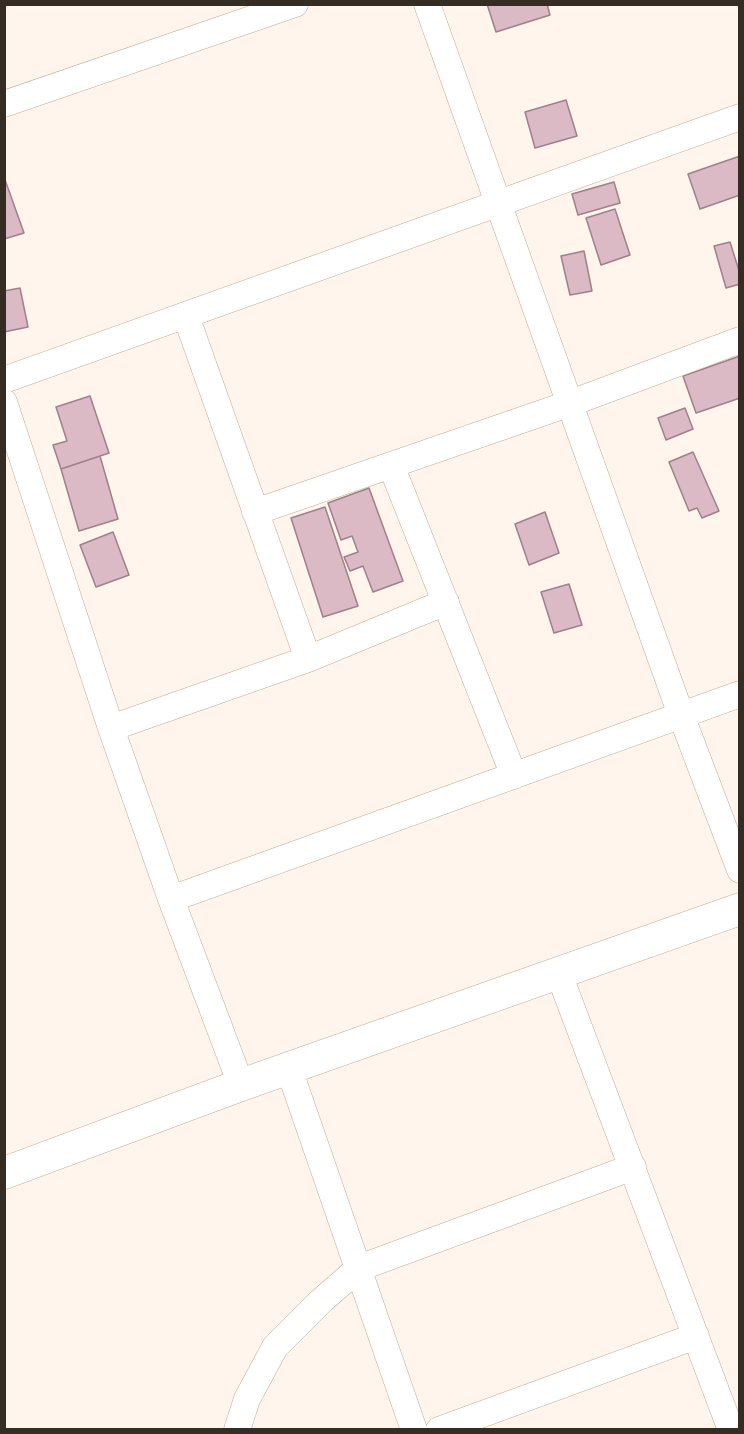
<!DOCTYPE html>
<style>
body{margin:0}
#map{position:relative;width:744px;height:1434px;overflow:hidden;background:#fff5ec;font-family:Montserrat,sans-serif}
canvas{display:block}
.frame{position:absolute;inset:0;border:6px solid #352c23;pointer-events:none}
</style>
<div id="map">
<canvas width="744" height="1434"></canvas>
<div class="frame"></div>
</div>
<script>
const ctx = document.querySelector('canvas').getContext('2d');
ctx.lineJoin = 'round';
function paint(path, color) {
  ctx.fillStyle = color;
  ctx.fill(path, 'evenodd');
}
function toPath(rows) {
  const path = new Path2D();
  for (const r of rows) {
    path.moveTo(r[0], r[1]);
    for (let i = 2; i < r.length; i += 2) path.lineTo(r[i], r[i + 1]);
  }
  return path;
}
function strokePath(path, color, width, dash) {
  ctx.strokeStyle = color;
  ctx.lineWidth = width;
  ctx.lineCap = dash ? 'butt' : 'round';
  ctx.setLineDash(dash || []);
  ctx.stroke(path);
}
const building = toPath([
 [487,4,547,4,550,15,496,32,487,4],
 [566,100,577,136,535,148,525,112,566,100],
 [740,156,740,195,700,209,688,174,740,156],
 [4,177,24,233,4,239,4,177],
 [614,182,620,203,578,215,572,194,614,182],
 [615,209,630,255,601,265,586,218,615,209],
 [730,242,740,274,740,284,726,288,714,246,730,242],
 [584,251,592,291,570,295,561,256,584,251],
 [20,288,28,327,4,332,4,291,20,288],
 [740,356,740,398,696,413,683,376,740,356],
 [90,396,109,453,61,469,53,445,67,441,56,407,90,396],
 [685,408,693,429,666,440,658,418,685,408],
 [693,452,719,511,702,518,697,508,689,511,669,462,693,452],
 [100,456,118,519,79,531,61,469,100,456],
 [369,488,403,581,373,592,363,566,350,571,344,557,358,552,352,536,341,540,328,503,369,488],
 [325,507,358,606,323,617,291,518,325,507],
 [545,512,559,553,529,565,515,524,545,512],
 [113,532,129,575,96,587,80,545,113,532],
 [569,584,582,625,554,633,541,592,569,584]
]);
paint(building, '#dcbac5');
strokePath(building, '#9f808a', 1.5);
const minor = toPath([
 [427,4,681,715,740,870],
 [4,104,295,4],
 [186,316,308,659],
 [4,380,740,117],
 [4,402,111,728,171,899,241,1085],
 [391,465,514,776],
 [255,512,571,403,740,340],
 [111,728,308,659,446,602],
 [171,899,740,694],
 [559,974,731,1430],
 [289,1069,414,1430],
 [237,1430,247,1399,275,1347,321,1301,359,1268,633,1167],
 [439,1430,696,1336]
]);
const tertiary = toPath([
 [4,1173,241,1085,740,909]
]);
strokePath(minor, '#c3ac96', 27);
strokePath(tertiary, '#c3ac96', 33);
strokePath(minor, '#fff', 26);
strokePath(tertiary, '#fff', 32);
</script>
